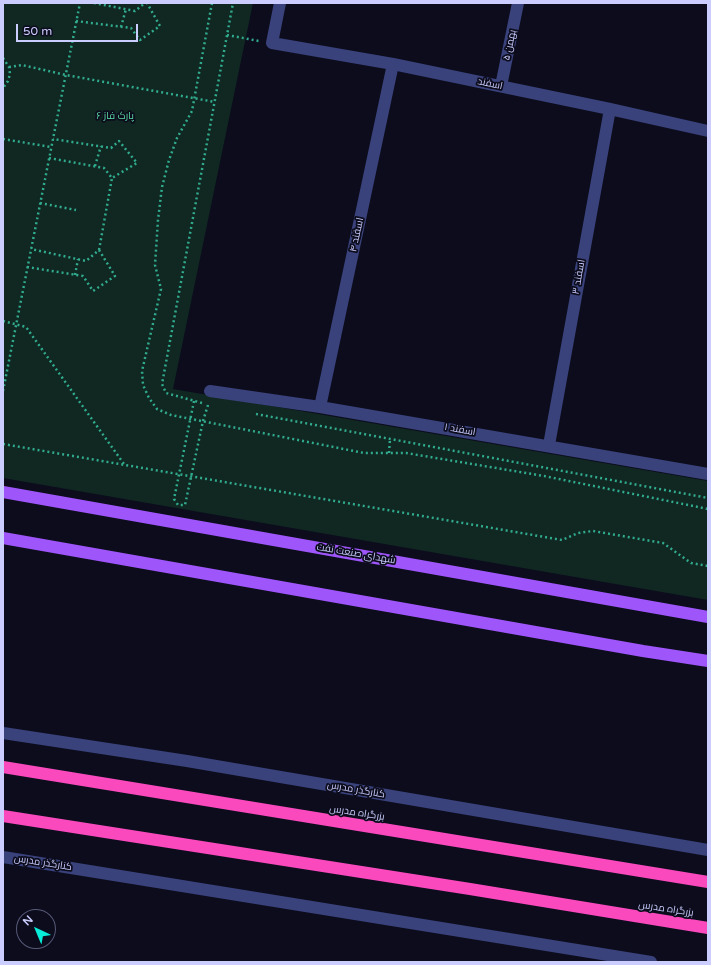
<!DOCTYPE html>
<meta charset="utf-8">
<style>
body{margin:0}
#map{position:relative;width:711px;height:965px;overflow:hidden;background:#0c0c1d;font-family:"Varela Round",sans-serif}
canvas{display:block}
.frame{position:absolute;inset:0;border:4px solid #cacdfd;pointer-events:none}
.north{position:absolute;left:16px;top:909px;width:40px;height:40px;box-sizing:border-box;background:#0c0c1d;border:1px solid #585977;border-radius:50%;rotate:316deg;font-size:11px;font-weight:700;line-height:16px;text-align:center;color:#cacdfd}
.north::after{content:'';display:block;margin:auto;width:14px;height:18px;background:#08ecd9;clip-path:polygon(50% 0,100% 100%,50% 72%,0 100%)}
.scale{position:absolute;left:16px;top:24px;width:122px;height:18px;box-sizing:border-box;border:2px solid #cacdfd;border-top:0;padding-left:5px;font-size:12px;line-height:14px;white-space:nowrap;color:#cacdfd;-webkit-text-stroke:3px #0c0c1d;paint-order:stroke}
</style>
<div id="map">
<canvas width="711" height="965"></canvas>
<div class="frame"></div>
<div class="north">N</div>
<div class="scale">50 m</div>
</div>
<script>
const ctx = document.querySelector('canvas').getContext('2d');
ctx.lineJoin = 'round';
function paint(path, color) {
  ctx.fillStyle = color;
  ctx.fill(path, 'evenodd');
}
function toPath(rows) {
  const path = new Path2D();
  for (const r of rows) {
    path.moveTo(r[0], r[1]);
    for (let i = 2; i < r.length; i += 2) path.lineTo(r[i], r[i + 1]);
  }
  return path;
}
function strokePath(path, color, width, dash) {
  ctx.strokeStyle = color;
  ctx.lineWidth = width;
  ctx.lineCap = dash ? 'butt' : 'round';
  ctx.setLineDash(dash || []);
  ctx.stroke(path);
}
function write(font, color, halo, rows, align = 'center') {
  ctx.font = font + ' "Varela Round",Cairo,sans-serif';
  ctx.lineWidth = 3.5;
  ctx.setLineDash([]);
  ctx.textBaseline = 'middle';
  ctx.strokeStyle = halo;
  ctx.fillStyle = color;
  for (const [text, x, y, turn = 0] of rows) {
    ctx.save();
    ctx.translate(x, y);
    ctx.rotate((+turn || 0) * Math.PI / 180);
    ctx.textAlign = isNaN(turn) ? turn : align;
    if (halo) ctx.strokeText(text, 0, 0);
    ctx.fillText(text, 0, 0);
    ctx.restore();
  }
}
paint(toPath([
 [3,3,253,3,173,389,708,481,708,600,3,478]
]), '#102722');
strokePath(toPath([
 [94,3,135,11,145,3],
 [212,3,192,111,177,138,169,160,162,187,158,220,155,265,161,289,142,371,143,385,149,398,157,409,171,415,364,453,406,453,544,476,708,509],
 [76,21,131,28,140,40,160,26,147,3],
 [121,27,126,9],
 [227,35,259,41],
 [3,58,9,67,10,74,8,81,3,88],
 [9,67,22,65,66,75,215,102],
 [3,139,51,147],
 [49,158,104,168,112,178,137,163,119,141,111,148,53,139],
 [95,166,101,146],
 [40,203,76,210],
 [99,250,112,178],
 [27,267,83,276,93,291,115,276,99,250,86,261,31,249],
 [75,275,78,259],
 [3,321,26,327,124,464],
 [3,391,80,3],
 [194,401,174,499,178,505,185,505,203,421,208,405],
 [202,403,166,393,162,384,233,3],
 [256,414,708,498],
 [3,444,562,540,578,533,593,531,663,543,691,563,708,566],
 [389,453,390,439]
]), '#31ab8d', 2.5, [2, 3]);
strokePath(toPath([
 [280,3,272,43,393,64,610,109,708,131],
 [501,86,518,3],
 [210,391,320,407,708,474],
 [320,407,393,64],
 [549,445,610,109],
 [3,733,187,761,708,850],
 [3,857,651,962]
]), '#39427b', 12);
strokePath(toPath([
 [3,492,708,617],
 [3,538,643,651,708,661]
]), '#9e55fa', 12);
strokePath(toPath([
 [3,767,708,882],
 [3,816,470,889,708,928]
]), '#f949bd', 12);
write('10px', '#cacdfd', '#0c0c1d', [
 ["بهمن ۵",510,45,-78],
 ["اسفند",490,84,12],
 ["اسفند ۴",357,235,-78],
 ["اسفند ۳",579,277,-80],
 ["اسفند ۱",460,430,10],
 ["شهدای صنعت نفت",356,554,10],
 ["کنارگذر مدرس",356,790,10],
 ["بزرگراه مدرس",357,813,9],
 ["کنارگذر مدرس",43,863,9],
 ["بزرگراه مدرس",666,909,9]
]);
write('10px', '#5adaa3', '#0c0c1d', [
 ["پارک فاز ۶",115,116]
]);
</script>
